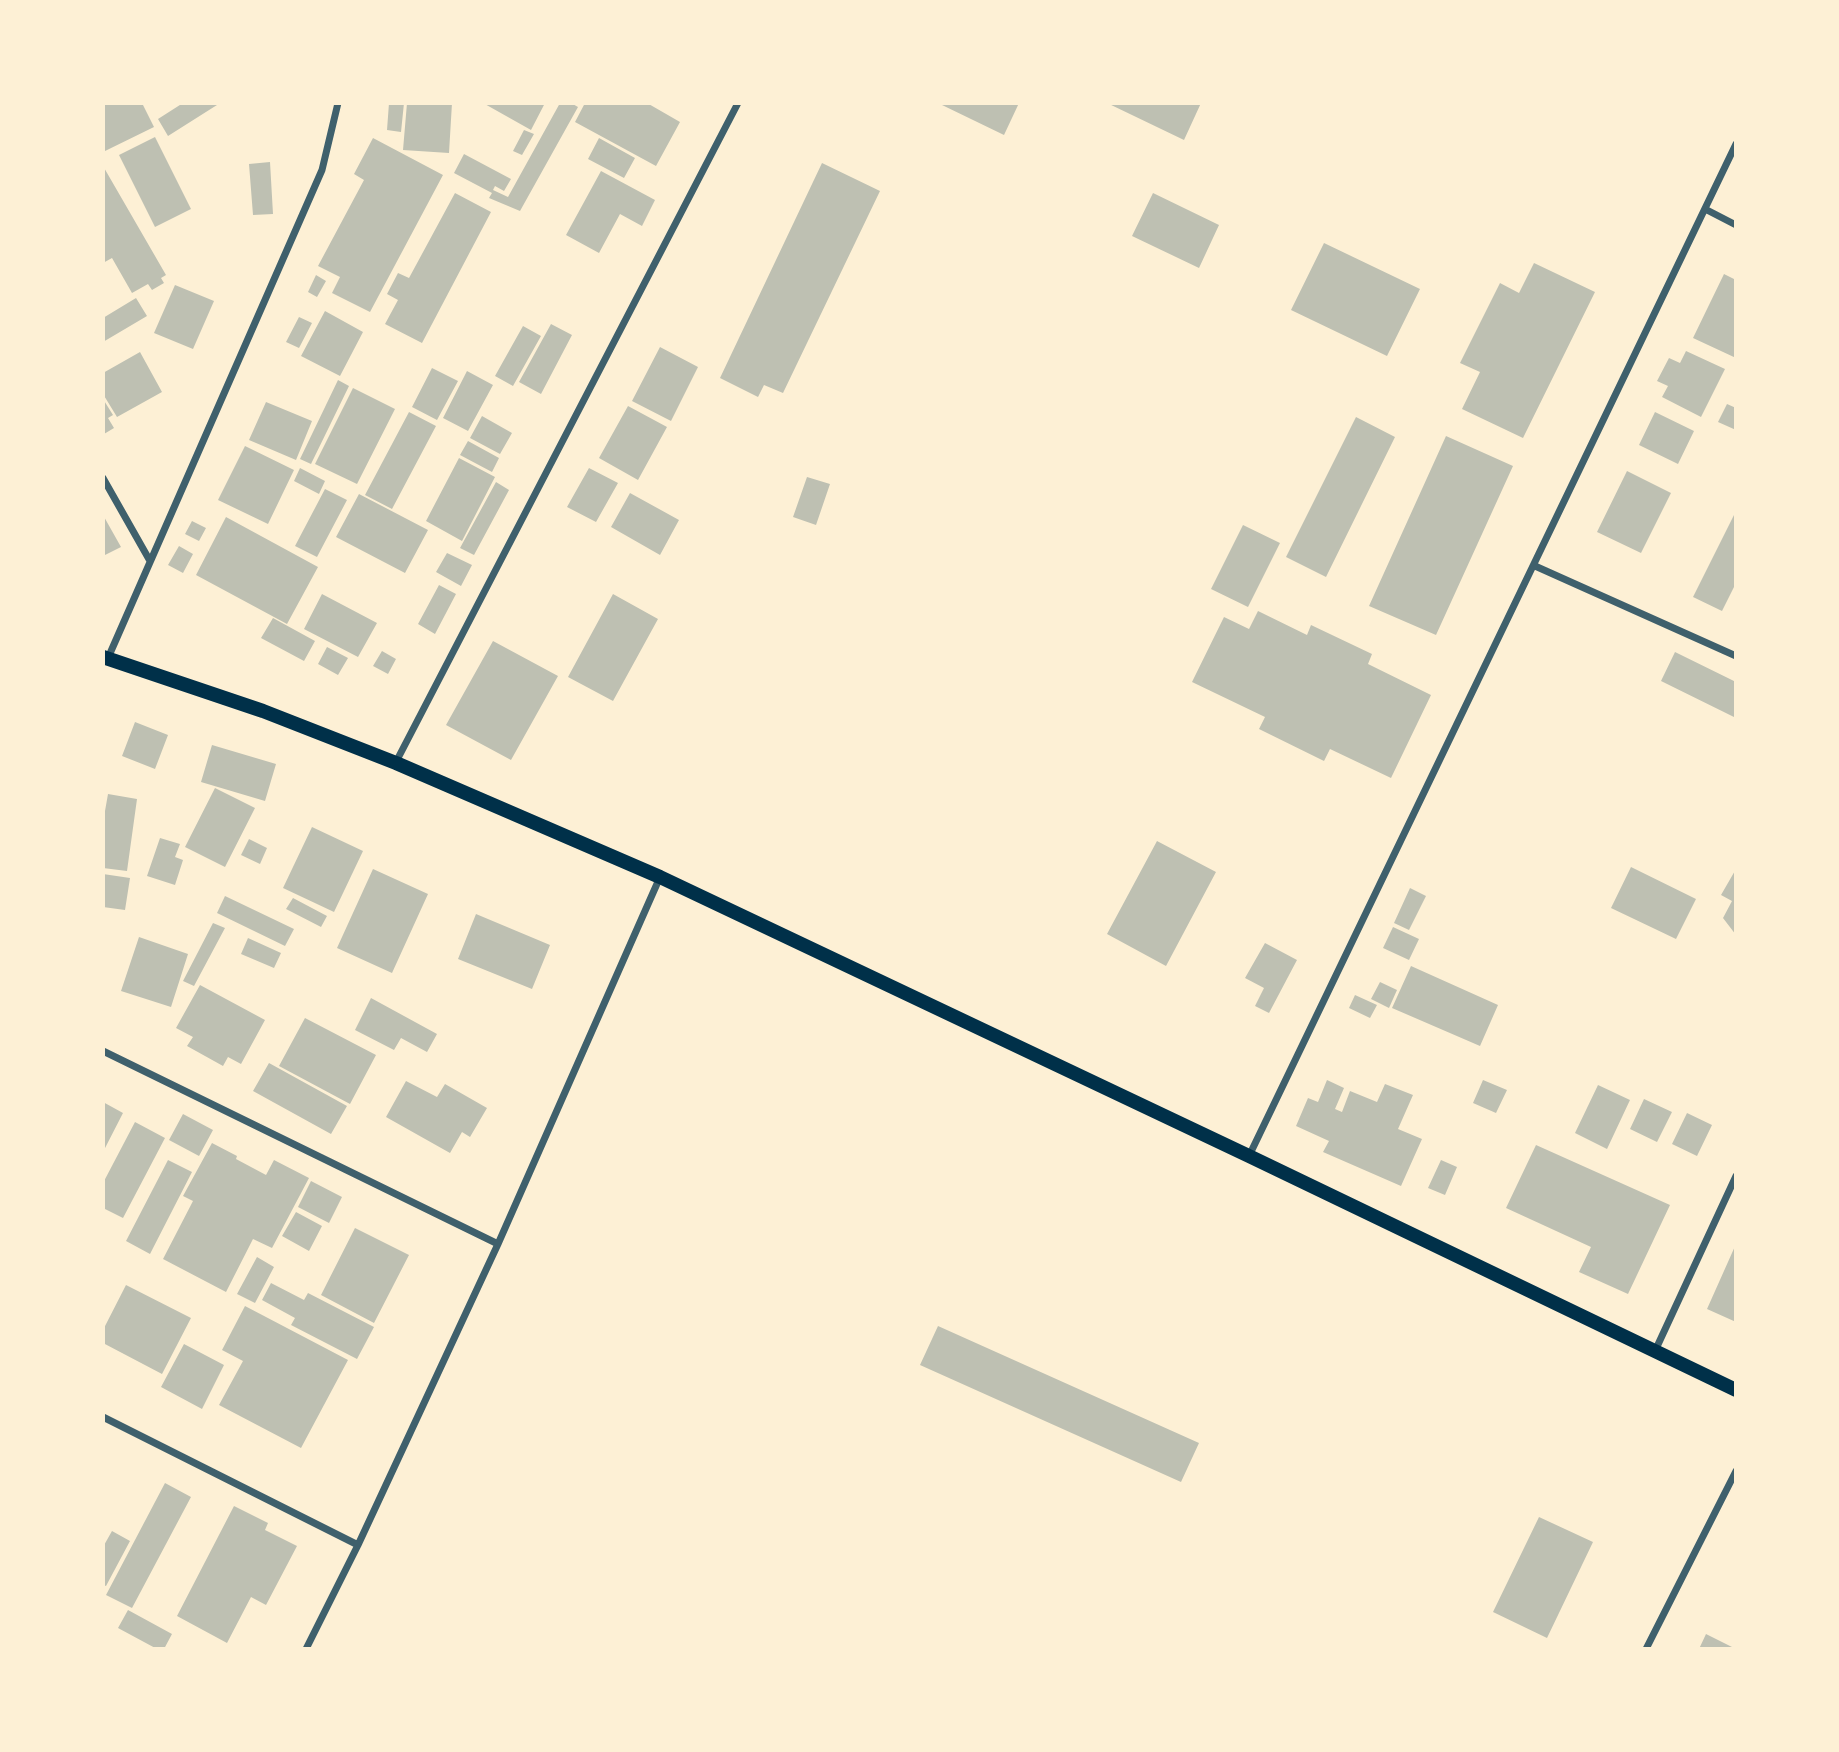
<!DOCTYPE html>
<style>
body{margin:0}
#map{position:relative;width:1839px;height:1752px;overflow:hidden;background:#fdf0d5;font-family:Overpass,sans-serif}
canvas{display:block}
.frame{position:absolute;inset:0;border:105px solid #fdf0d5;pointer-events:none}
</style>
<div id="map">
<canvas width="1839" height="1752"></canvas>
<div class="frame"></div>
</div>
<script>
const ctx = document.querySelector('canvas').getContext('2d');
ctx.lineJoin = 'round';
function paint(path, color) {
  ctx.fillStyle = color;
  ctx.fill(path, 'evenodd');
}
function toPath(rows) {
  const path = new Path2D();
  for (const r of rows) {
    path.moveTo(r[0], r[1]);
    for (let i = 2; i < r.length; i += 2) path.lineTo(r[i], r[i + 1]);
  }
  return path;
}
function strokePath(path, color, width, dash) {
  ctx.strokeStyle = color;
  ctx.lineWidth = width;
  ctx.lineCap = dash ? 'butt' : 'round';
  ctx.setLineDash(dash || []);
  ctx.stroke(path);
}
paint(toPath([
 [103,103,142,103,154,127,103,152],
 [183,103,216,103,217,105,168,136,158,119],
 [389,103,404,103,401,132,387,130],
 [407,103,452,103,449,153,403,150],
 [483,103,545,103,531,130],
 [560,103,571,103,578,107,520,211,489,198,492,193,454,173,464,154,511,179,504,191,495,186,493,190,508,197],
 [585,103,647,103,680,122,656,166,575,122],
 [943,103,1019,103,1004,135,942,105],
 [1107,103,1201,103,1184,140],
 [524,130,534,134,522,155,513,151],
 [155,137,191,209,155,227,119,155],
 [373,138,443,175,370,312,332,293,340,277,318,266,364,180,354,174],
 [599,138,635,158,624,178,588,159],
 [270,162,273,214,253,215,249,164],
 [822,163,880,191,783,393,764,385,758,397,720,378],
 [103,166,166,275,161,278,164,283,152,290,148,284,132,293,112,258,103,263],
 [601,171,655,200,642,226,620,214,599,253,566,235],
 [455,193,491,212,422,343,385,324,398,300,387,294,398,273,409,278],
 [1153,193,1219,225,1199,268,1132,236],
 [1324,243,1420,289,1387,356,1291,310],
 [1534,263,1595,292,1523,438,1462,409,1480,372,1460,363,1500,283,1519,293],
 [1724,274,1736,280,1736,358,1693,338],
 [316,275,326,281,317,297,308,292],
 [175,285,214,301,193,349,154,333],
 [136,298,147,316,103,342,103,318],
 [325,311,363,332,340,376,301,356],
 [299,317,312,323,299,348,286,342],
 [551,324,572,335,541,394,519,382],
 [523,326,541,336,513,386,495,376],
 [660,347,698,367,671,421,632,401],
 [1686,351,1725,369,1701,417,1662,397,1668,386,1657,381,1669,358,1680,363],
 [140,352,162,392,117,417,103,394,103,373],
 [432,368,458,381,437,420,412,407],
 [467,371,493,385,468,431,443,418],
 [338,380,349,386,311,464,300,459],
 [353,388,395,409,357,484,315,464],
 [103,399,113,415,108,418,114,428,104,434],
 [266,402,312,421,296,460,249,440],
 [1727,404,1736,408,1736,430,1718,422],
 [628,406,667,427,638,480,599,458],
 [409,412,436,426,392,509,365,495],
 [1655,412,1694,431,1678,464,1639,445],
 [482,416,512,433,500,454,470,438],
 [1356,417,1395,437,1326,577,1286,557],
 [1446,436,1513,466,1436,635,1369,606],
 [468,441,499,458,492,472,460,455],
 [245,446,294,470,268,524,218,500],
 [459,458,495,477,462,541,426,521],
 [300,468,325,481,319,494,294,481],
 [589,468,618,483,596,522,567,507],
 [1627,471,1671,493,1641,553,1597,532],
 [807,477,830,484,816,525,793,517],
 [496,482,509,490,474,555,460,548],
 [325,489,347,500,317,557,295,546],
 [630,493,679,520,660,555,611,527],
 [359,494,428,530,405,573,336,537],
 [1736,511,1736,583,1722,611,1693,597],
 [103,515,121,547,103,556],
 [226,517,318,567,287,624,196,575],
 [192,521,206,528,199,541,185,534],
 [1243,525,1280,543,1248,607,1211,589],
 [179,546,193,554,183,573,168,565],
 [447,553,472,565,461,586,436,572],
 [439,585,456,594,435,634,418,624],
 [322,594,377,623,358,657,304,629],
 [613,594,658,619,613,701,568,677],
 [1258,611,1307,635,1311,625,1372,654,1368,664,1431,695,1391,778,1330,749,1324,761,1259,729,1265,717,1192,682,1224,617,1249,629],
 [273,618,315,641,304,661,261,638],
 [493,641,558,676,511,760,446,725],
 [327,647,348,658,338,675,318,664],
 [382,651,396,659,388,674,373,666],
 [1675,652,1736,682,1736,718,1661,681],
 [135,722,168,735,155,769,122,756],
 [212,745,276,764,265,801,201,782],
 [215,788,255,808,225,867,185,847],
 [108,794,137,799,127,871,103,868,103,811,105,811],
 [312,827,363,851,334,912,283,888],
 [160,838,180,844,175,857,183,860,175,885,147,876],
 [249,839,267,848,260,864,241,855],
 [1157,841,1216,872,1166,966,1107,934],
 [1631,867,1696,899,1676,939,1611,908],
 [373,869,428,894,392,973,337,948],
 [1736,869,1736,935,1723,918,1732,901,1721,895],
 [103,874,130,878,125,910,103,907],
 [1410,888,1426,896,1409,930,1394,923],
 [225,896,294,929,285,946,217,913],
 [293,898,327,916,321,927,286,909],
 [476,914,550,945,532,989,458,959],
 [213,923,225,928,194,986,183,981],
 [1393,927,1419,939,1409,960,1383,948],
 [139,937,188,954,171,1007,121,991],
 [248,938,281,953,274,968,241,954],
 [1265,943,1297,960,1269,1013,1255,1006,1264,988,1245,978],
 [1411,966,1498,1005,1480,1046,1392,1008],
 [1380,982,1397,990,1389,1008,1371,999],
 [200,985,265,1020,241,1064,228,1057,223,1066,187,1046,193,1037,176,1028],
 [1355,995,1377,1005,1370,1018,1349,1008],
 [371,998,437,1034,427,1052,401,1038,394,1050,355,1030],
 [305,1018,376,1055,350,1104,279,1066],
 [269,1063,347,1106,331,1134,253,1091],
 [1327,1080,1344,1088,1335,1109,1342,1112,1350,1091,1377,1102,1385,1084,1413,1095,1398,1129,1422,1139,1401,1186,1323,1152,1329,1141,1296,1126,1308,1098,1318,1102],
 [1483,1080,1507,1090,1496,1113,1473,1103],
 [406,1081,437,1097,445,1084,487,1108,470,1137,462,1132,450,1153,386,1117],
 [1598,1085,1630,1100,1607,1149,1575,1133],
 [1644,1099,1672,1112,1657,1142,1630,1129],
 [103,1102,123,1113,103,1152],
 [1687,1113,1712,1125,1697,1156,1672,1144],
 [183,1114,213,1130,199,1156,169,1140],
 [135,1122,165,1138,123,1218,103,1208,103,1183],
 [212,1143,237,1156,236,1159,266,1175,274,1160,309,1178,272,1248,253,1239,226,1292,163,1259,193,1201,183,1196],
 [1536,1145,1670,1205,1628,1294,1579,1272,1591,1247,1506,1208],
 [168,1160,192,1172,150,1254,126,1241],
 [1441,1160,1457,1167,1445,1195,1428,1188],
 [311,1181,342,1197,329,1223,298,1207],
 [296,1212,322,1226,309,1251,282,1236],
 [355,1228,409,1255,374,1323,321,1295],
 [1736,1244,1736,1322,1707,1309],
 [257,1257,274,1267,255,1303,237,1294],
 [271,1283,304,1300,308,1293,374,1327,357,1359,291,1325,295,1318,262,1300],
 [126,1285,191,1318,162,1374,103,1343,103,1330],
 [245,1306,348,1360,301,1448,219,1405,243,1361,222,1350],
 [938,1326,1199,1443,1181,1482,920,1365],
 [184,1344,224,1365,202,1409,161,1387],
 [165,1483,191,1497,132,1608,106,1595],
 [234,1506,268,1523,265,1530,297,1546,266,1605,251,1597,227,1643,177,1616],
 [1539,1517,1593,1542,1547,1638,1493,1612],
 [112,1531,130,1541,106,1586,103,1585,103,1547],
 [128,1610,172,1634,164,1649,157,1649,118,1628],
 [1706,1634,1736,1649,1699,1649]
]), '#bec0b2');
strokePath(toPath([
 [1705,209,1736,225],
 [103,478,150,561],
 [1535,566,1736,656],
 [108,658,322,170,338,103],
 [396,762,738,103],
 [103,1051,498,1244],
 [1249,1156,1736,144],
 [1655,1351,1736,1176],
 [103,1417,358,1545],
 [306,1649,358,1545,498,1244,660,877],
 [1646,1649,1736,1471]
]), '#3f606c', 7);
strokePath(toPath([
 [103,657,263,711,396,763,660,877,1249,1156,1736,1390]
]), '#003049', 14);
</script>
